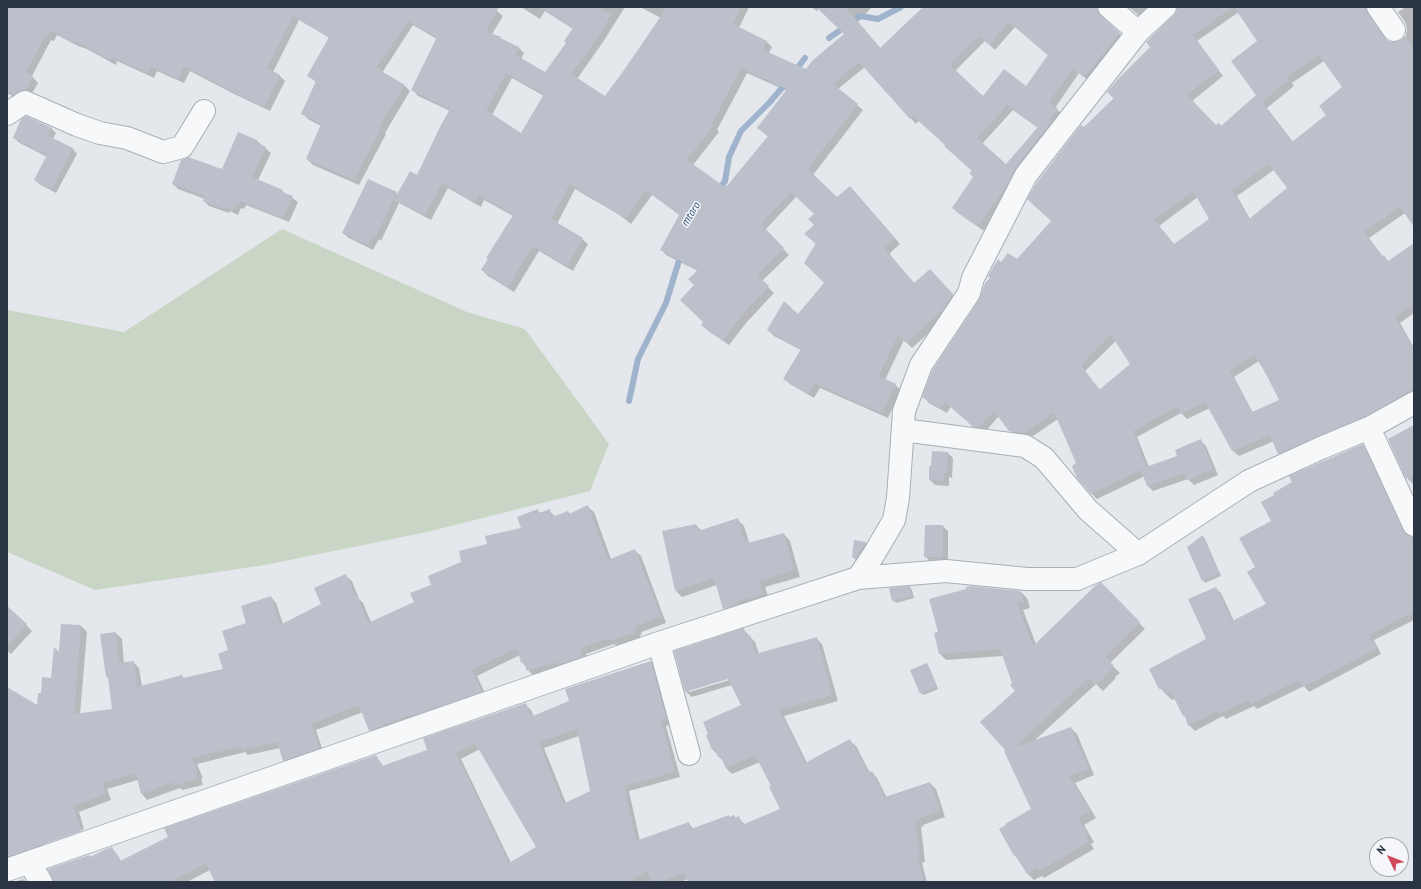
<!DOCTYPE html>
<style>
body{margin:0}
#map{position:relative;width:1421px;height:889px;overflow:hidden;background:#e4e7ec;font-family:"PT Sans",sans-serif}
canvas{display:block}
.frame{position:absolute;inset:0;border:8px solid #2b3445;pointer-events:none}
.north{position:absolute;left:1369px;top:837px;width:40px;height:40px;box-sizing:border-box;background:#f4f6f9;border:1px solid #a4a8b1;border-radius:50%;rotate:313deg;font-size:11px;font-weight:700;line-height:16px;text-align:center;color:#2b3445}
.north::after{content:'';display:block;margin:auto;width:14px;height:18px;background:#d1495b;clip-path:polygon(50% 0,100% 100%,50% 72%,0 100%)}
</style>
<div id="map">
<canvas width="1421" height="889"></canvas>
<div class="frame"></div>
<div class="north">N</div>
</div>
<script>
const ctx = document.querySelector('canvas').getContext('2d');
ctx.lineJoin = 'round';
function paint(path, color) {
  ctx.fillStyle = color;
  ctx.fill(path, 'evenodd');
}
function toPath(rows) {
  const path = new Path2D();
  for (const r of rows) {
    path.moveTo(r[0], r[1]);
    for (let i = 2; i < r.length; i += 2) path.lineTo(r[i], r[i + 1]);
  }
  return path;
}
function strokePath(path, color, width, dash) {
  ctx.strokeStyle = color;
  ctx.lineWidth = width;
  ctx.lineCap = dash ? 'butt' : 'round';
  ctx.setLineDash(dash || []);
  ctx.stroke(path);
}
function write(font, color, halo, rows, align = 'center') {
  ctx.font = font + ' "PT Sans",sans-serif';
  ctx.lineWidth = 3;
  ctx.setLineDash([]);
  ctx.textBaseline = 'middle';
  ctx.strokeStyle = halo;
  ctx.fillStyle = color;
  for (const [text, x, y, turn = 0] of rows) {
    ctx.save();
    ctx.translate(x, y);
    ctx.rotate((+turn || 0) * Math.PI / 180);
    ctx.textAlign = isNaN(turn) ? turn : align;
    if (halo) ctx.strokeText(text, 0, 0);
    ctx.fillText(text, 0, 0);
    ctx.restore();
  }
}
paint(toPath([
 [282,229,467,312,525,329,609,444,590,491,427,532,265,565,95,590,7,552,7,310,124,332]
]), '#c9d6c5');
paint(toPath([
 [7,7,491,7,497,11,503,16,492,34,518,47,524,53,521,59,545,74,567,43,573,29,545,11,540,19,521,7,625,7,603,42,577,79,605,97,661,18,640,7,749,7,739,28,767,42,772,47,769,53,806,70,845,34,819,8,817,11,811,7,872,7,858,22,881,49,924,7,1104,7,1102,11,1103,18,1125,39,1090,82,1079,73,1055,108,1063,115,984,231,958,213,953,208,974,177,973,171,946,145,919,120,916,124,865,67,838,89,863,110,813,175,837,198,855,193,900,244,890,253,891,256,914,283,935,276,958,301,947,316,912,348,904,340,885,380,895,385,901,390,888,418,820,388,814,398,790,384,784,379,801,350,774,336,768,330,798,315,825,283,816,244,805,234,815,225,816,214,797,196,765,230,789,255,762,281,774,293,746,323,729,345,707,330,702,325,704,322,695,285,698,271,666,255,661,249,680,215,652,195,631,224,618,214,575,189,557,224,582,239,588,244,573,271,539,251,514,292,488,276,482,270,513,216,484,200,481,207,448,188,431,220,399,203,381,241,379,239,373,250,349,238,343,233,396,193,398,195,418,176,450,111,418,96,413,90,437,39,413,25,382,73,405,86,410,91,385,133,386,134,359,185,313,165,307,159,321,126,308,119,303,114,317,83,309,76,330,38,299,20,273,72,279,75,285,81,270,111,234,94,190,71,184,83,157,71,154,78,117,61,116,65,87,49,78,46,57,35,54,41,51,40,32,76,38,83,31,95,20,100,7,93],
 [1015,27,1048,55,1026,87,983,98,955,71,985,41,995,50],
 [747,73,787,91,764,133,769,137,727,188,725,189,693,165,719,132,717,130],
 [512,78,544,96,521,134,492,115],
 [1013,110,1038,128,1006,165,982,144],
 [1129,7,1158,7,1144,20],
 [1178,7,1371,7,1371,14,1373,21,1388,42,1395,43,1402,41,1406,36,1407,29,1405,22,1398,12,1406,7,1414,7,1414,225,1405,213,1369,238,1383,257,1389,262,1414,244,1414,313,1400,323,1414,348,1414,397,1285,459,1279,453,1274,441,1239,456,1233,451,1210,408,1187,419,1181,413,1137,437,1149,467,1179,457,1200,440,1206,446,1218,475,1194,485,1188,479,1153,491,1147,485,1145,476,1097,499,1091,493,1058,419,1030,438,1015,436,999,416,985,432,980,432,951,406,947,413,929,403,924,397,980,300,991,278,1001,264,1017,261,1052,221,1084,129,1114,99,1108,92,1151,47,1175,16,1178,11],
 [1239,12,1259,41,1258,95,1221,127,1216,126,1191,102,1223,76,1197,41],
 [1324,61,1343,87,1327,115,1293,142,1267,108,1294,86,1292,83],
 [1274,170,1288,188,1250,219,1237,196],
 [1198,197,1211,220,1175,245,1159,226],
 [1116,341,1132,364,1100,390,1085,371],
 [1259,361,1281,401,1253,413,1234,377],
 [52,129,56,133,53,139,73,149,77,154,56,193,39,184,35,180,47,157,18,142,14,137],
 [256,140,271,153,258,180,282,191,298,202,289,222,246,205,244,209,241,208,238,215,230,211,229,213,209,206,204,201,205,199,178,189,173,184,223,170],
 [1414,426,1414,483,1413,484,1407,478,1389,439],
 [1362,445,1368,451,1408,537,1414,538,1414,620,1374,640,1381,654,1309,692,1304,686,1257,709,1254,706,1226,719,1223,716,1195,731,1189,725,1176,698,1172,700,1160,688,1208,640,1215,588,1221,593,1234,621,1267,604,1256,568,1273,521],
 [948,453,953,458,952,478,949,477,949,486,935,485,930,480],
 [588,507,594,512,611,559,635,551,641,556,666,623,641,632,642,634,640,635,641,638,617,646,614,644,586,654,588,662,534,677,522,662,520,655,477,676,487,697,376,736,370,730,363,712,316,730,324,754,290,766,284,760,280,748,248,755,245,752,197,764,203,778,201,779,203,785,182,790,180,788,147,800,142,794,138,780,107,789,111,800,79,812,84,829,44,843,44,845,85,831,87,837,7,865,7,832,29,850,48,827,7,794,7,699,38,707,41,694,52,679,60,654,62,625,81,626,87,632,80,714,113,710,109,679,107,677,116,633,122,639,124,664,133,662,139,668,142,686,182,676,184,679,224,669,230,651,247,624,271,597,276,603,283,624,322,605,346,576,352,581,359,599,363,603,371,622,415,602,433,585,488,545,522,529,537,510,541,514,549,511,556,517,568,512,570,514],
 [737,519,744,526,749,542,751,544,784,534,790,541,800,577,765,587,769,600,730,615,724,608,717,585,682,597,676,591,696,525,702,531],
 [943,526,948,531,948,562,931,562,925,556],
 [1203,537,1205,539,1221,576,1205,583,1203,580],
 [855,541,866,543,868,545,859,560,856,560,853,557],
 [1101,584,1145,629,1110,663,1120,673,1115,677,1116,678,1103,691,1096,684,1033,742,1071,728,1077,734,1094,775,1075,783,1096,818,1084,825,1094,842,1091,844,1094,849,1044,878,1042,876,1034,880,1028,874,1019,860,1014,855,1032,810,1006,751,1016,691,1003,656,946,660,940,654,1021,592,1027,598,1030,608,1023,610,1036,644],
 [909,587,912,590,914,598,896,603,893,600],
 [7,606,32,631,11,654,7,651],
 [744,630,755,642,759,654,816,638,822,644,838,701,784,716,807,763,850,741,856,746,870,773,872,772,877,778,887,798,930,783,936,789,945,817,923,825,924,826,921,827,925,862,922,863,927,882,689,882,688,879,680,882,216,882,210,870,187,882,54,882,89,856,91,858,111,848,117,854,121,861,376,756,384,767,428,751,525,704,531,710,534,716,570,702,651,662,656,668,671,725,666,726,680,777,629,791,640,841,689,824,694,829,734,816,737,819,739,818,745,825,782,810,772,787,760,762,732,774,726,768,723,761,713,750,742,706,732,685,692,697,686,692],
 [733,677,733,679,689,692,689,690],
 [579,736,591,792,566,803,544,748],
 [480,749,537,847,511,863,461,759],
 [926,664,929,667,938,689,924,695,921,693],
 [23,879,27,882,14,882]
]), '#0003');
strokePath(toPath([
 [829,38,860,16,878,19,901,7],
 [795,71,805,58],
 [718,191,725,181,729,157,741,131,769,103,787,82],
 [629,401,638,359,666,303,681,254]
]), '#9fb4cc', 6);
paint(toPath([
 [7,7,499,7,486,31,501,37,501,39,519,47,514,56,521,58,545,72,566,43,564,41,573,28,540,7,598,7,611,15,598,37,571,74,605,96,615,82,616,82,667,7,741,7,733,24,767,41,763,50,806,69,813,60,844,34,816,7,846,7,880,48,923,7,1097,7,1097,11,1101,16,1120,33,1084,77,1073,69,1049,102,1058,109,1049,120,1051,122,1016,167,1007,185,978,226,952,208,973,177,969,173,972,171,944,146,945,145,913,116,910,119,859,62,833,84,858,104,808,169,837,197,850,186,895,238,885,247,886,250,914,283,930,269,953,294,942,311,906,343,898,335,879,376,896,384,882,413,814,383,808,393,783,379,801,349,767,330,784,301,798,314,824,283,804,263,816,243,804,234,814,225,808,219,814,214,791,192,761,224,784,248,757,275,769,286,740,317,723,341,701,325,703,322,680,300,694,285,688,279,698,270,660,250,679,215,646,190,625,219,611,209,570,184,551,219,583,238,567,266,533,246,508,287,481,270,488,259,486,258,513,215,479,195,475,202,442,183,425,215,394,200,410,171,417,175,440,127,450,109,411,90,437,37,408,21,376,68,405,85,379,127,381,128,354,180,306,159,321,124,301,114,316,81,307,76,329,37,293,16,267,68,280,75,264,107,227,89,184,66,178,79,151,66,148,73,112,57,110,60,80,43,73,41,72,42,51,30,48,36,46,35,26,72,33,76,26,90,18,91,14,95,7,91],
 [1009,22,1048,55,1026,86,1004,69,983,96,950,65,979,36,989,45],
 [741,68,787,89,757,128,768,136,727,186,726,185,725,187,687,160,714,125,712,123],
 [506,73,544,94,521,133,486,110],
 [1007,105,1038,127,1006,164,977,138],
 [1177,7,1233,7,1193,35,1219,70,1187,95,1216,125,1219,123,1221,126,1256,95,1231,61,1257,41,1234,7,1366,7,1368,14,1384,37,1388,41,1395,42,1401,40,1405,36,1414,51,1414,227,1400,207,1364,232,1382,256,1384,255,1388,261,1414,243,1414,304,1395,317,1414,351,1414,391,1408,392,1364,417,1278,454,1270,435,1232,451,1205,402,1181,414,1178,406,1133,431,1146,467,1177,456,1175,450,1201,439,1213,469,1188,480,1184,473,1147,486,1141,470,1091,494,1077,478,1072,466,1076,463,1054,412,1025,433,1009,431,994,411,979,427,973,427,945,402,941,408,922,397,932,371,979,300,985,283,990,278,988,276,998,259,1001,262,1008,253,1017,259,1051,221,1027,199,1037,182,1081,125,1084,127,1114,98,1107,92,1117,80,1150,47,1146,42,1173,16,1177,11],
 [1319,55,1342,87,1319,106,1326,115,1292,142,1262,102,1289,80,1287,77],
 [1269,164,1287,188,1249,219,1232,190],
 [1193,191,1209,219,1174,244,1154,220],
 [1111,335,1130,364,1099,390,1081,365],
 [1254,355,1265,372,1279,400,1252,412,1229,371],
 [26,116,52,128,48,136,73,148,52,189,34,180,47,155,13,138,21,119],
 [238,132,257,140,256,142,266,147,252,177,283,190,282,192,293,196,283,218,240,201,239,204,236,203,233,210,224,207,224,209,203,201,205,196,172,184,181,160,188,157,222,169],
 [368,179,397,192,376,236,373,235,368,245,342,233],
 [1414,425,1414,475,1406,479,1388,439],
 [1363,444,1403,530,1407,535,1414,537,1414,612,1369,635,1377,648,1303,687,1299,680,1251,704,1249,700,1219,714,1218,711,1188,726,1185,716,1183,716,1171,692,1166,695,1162,688,1159,689,1149,669,1206,639,1188,599,1216,587,1232,621,1266,604,1247,572,1255,567,1239,538,1271,521,1261,502,1274,495,1273,493,1292,482,1289,476],
 [932,451,948,452,947,473,944,473,944,481,929,480,929,466,931,466],
 [588,505,608,560,635,549,661,617,636,626,637,628,635,629,635,632,610,641,609,638,581,648,583,656,558,665,557,662,527,671,524,662,521,663,517,648,472,670,482,692,409,717,408,715,369,731,359,705,311,724,319,748,283,761,277,742,242,750,241,746,192,758,198,772,196,773,198,779,175,785,174,782,141,794,136,773,102,783,106,794,73,806,82,831,7,857,7,687,37,705,38,693,41,693,42,677,51,678,54,647,59,652,61,624,81,625,74,714,112,709,108,677,106,677,100,634,116,632,119,663,134,661,137,687,182,675,183,678,223,669,218,654,228,650,222,631,246,623,241,606,271,596,280,625,321,604,314,588,346,574,355,596,357,596,368,623,414,602,410,593,431,585,428,576,461,562,459,551,487,544,485,536,521,528,517,517,538,509,539,513,550,509,552,517,568,511,569,514],
 [738,518,744,540,747,539,748,543,784,533,794,570,759,581,763,594,736,602,737,604,723,609,714,578,675,591,662,531,696,524,698,531],
 [925,525,943,525,943,557,924,557],
 [1203,535,1219,573,1202,581,1187,547],
 [854,540,866,542,856,558,852,557],
 [1101,582,1140,622,1105,656,1114,666,1110,670,1111,671,1096,685,1089,678,1013,748,1071,727,1079,747,1080,747,1089,769,1069,776,1090,811,1078,818,1088,836,1086,837,1089,842,1039,871,1038,868,1027,874,1015,855,1014,856,999,829,1006,825,1005,824,1031,809,1004,751,1005,750,980,722,1015,691,1010,685,1012,683,1000,649,939,654,934,633,938,632,929,599,966,589,966,587,971,586,1021,591,1024,602,1017,603,1033,646,1096,585],
 [910,586,912,596,892,601,889,588],
 [7,606,27,624,7,647],
 [744,628,746,636,750,635,755,654,817,637,832,695,779,710,805,763,850,739,868,773,872,771,885,797,930,782,940,811,918,819,919,820,915,821,920,857,917,857,924,882,688,882,684,873,660,882,652,882,647,871,628,882,215,882,206,864,169,882,53,882,48,869,89,855,90,857,104,850,112,847,120,861,168,837,164,828,376,755,382,766,427,750,423,738,526,703,530,715,532,714,533,716,569,701,565,689,651,661,666,719,661,721,675,772,624,786,636,841,689,822,691,829,729,815,730,817,734,815,735,818,739,816,742,825,780,809,769,787,771,786,755,755,726,768,720,756,718,757,715,749,712,750,706,735,708,734,703,722,741,705,728,679,685,692,674,651],
 [577,729,590,791,563,804,539,742],
 [475,743,536,847,509,863,456,753],
 [927,663,937,686,920,694,910,670]
]), '#bbc0ca');
const street = toPath([
 [1109,7,1138,32],
 [1378,7,1394,30],
 [7,114,25,102,77,125,100,133,127,138,163,152,182,147,204,111],
 [1369,428,1414,525],
 [903,430,1025,446,1044,458,1088,510,1138,554],
 [858,578,946,571,1027,579,1077,579,1138,554,1249,481,1321,448,1369,428,1414,403],
 [659,643,689,754],
 [29,862,41,882],
 [7,870,659,643,858,578,874,554,894,520,898,498,904,411,921,365,969,293,973,278,1026,175,1138,32,1165,7]
]);
strokePath(street, '#a9aeb7', 24);
strokePath(street, '#f7f8fa', 22);
write('italic 11px', '#34527a', '#f4f6f9', [
 ["mtaro",691,214,-58]
]);
</script>
